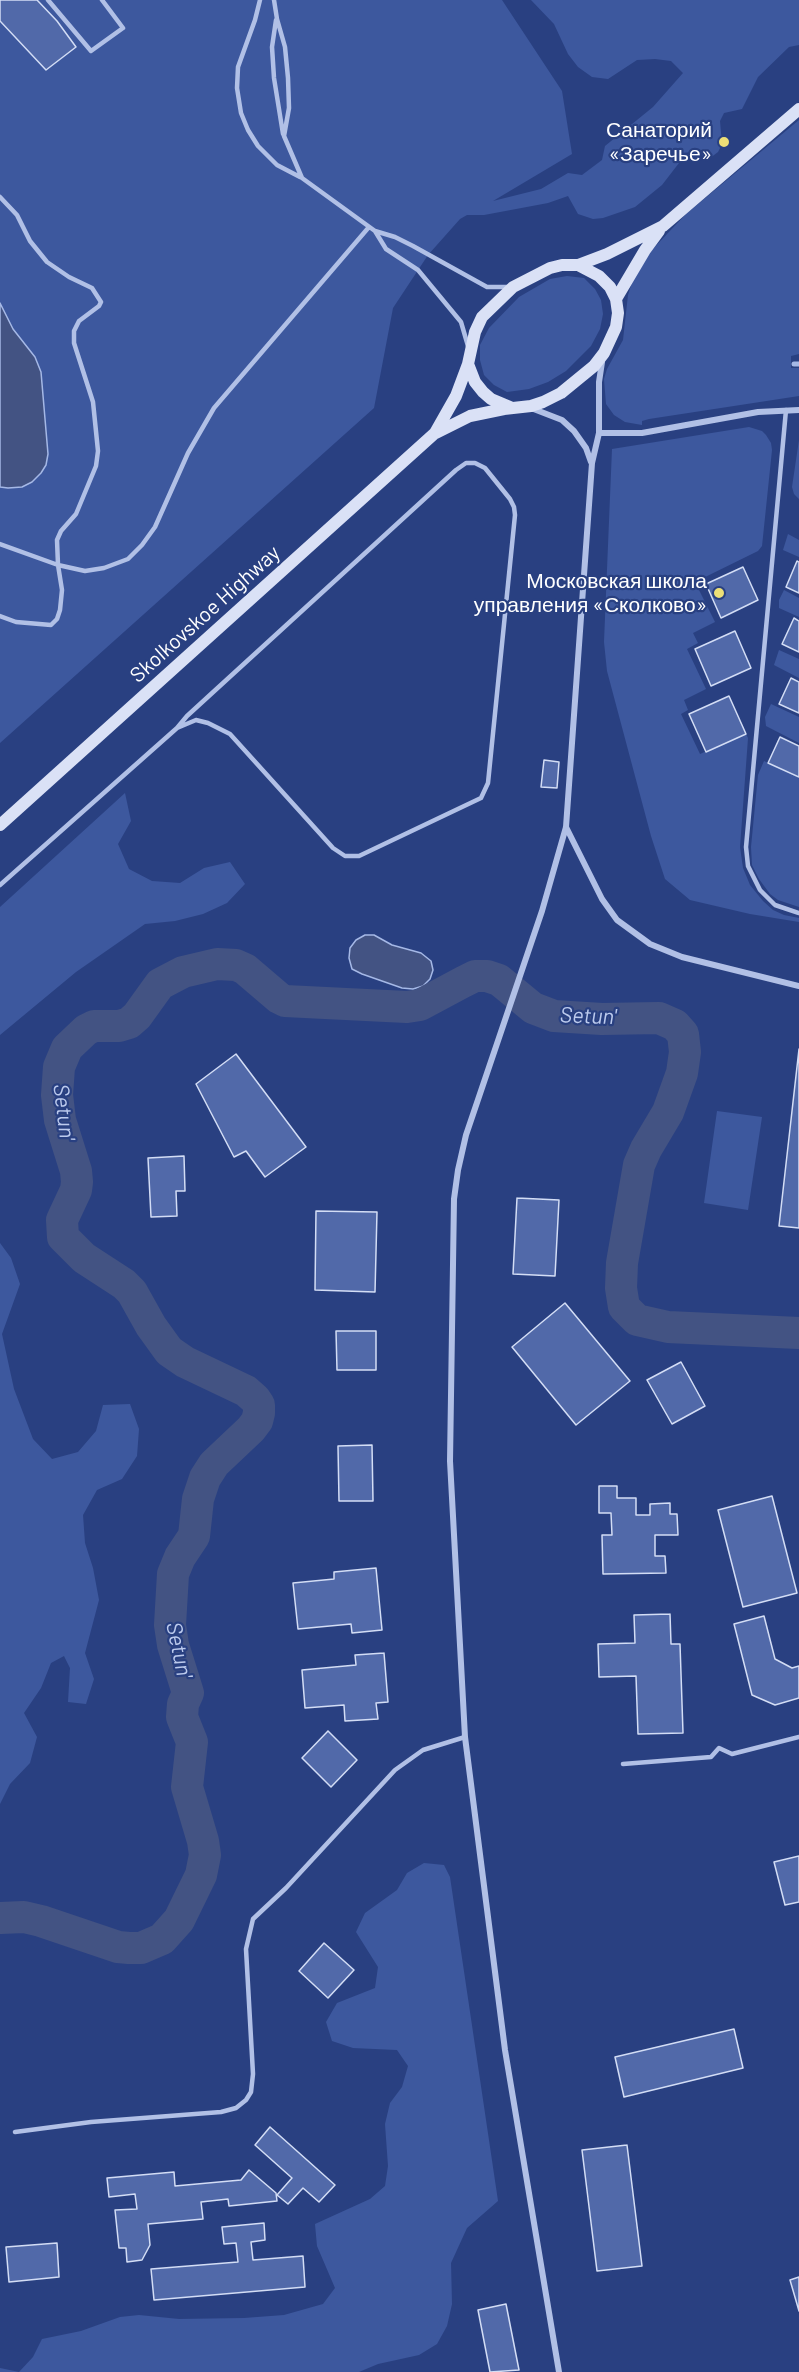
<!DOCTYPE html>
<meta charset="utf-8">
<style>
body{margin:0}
canvas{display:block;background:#294081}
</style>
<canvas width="799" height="2372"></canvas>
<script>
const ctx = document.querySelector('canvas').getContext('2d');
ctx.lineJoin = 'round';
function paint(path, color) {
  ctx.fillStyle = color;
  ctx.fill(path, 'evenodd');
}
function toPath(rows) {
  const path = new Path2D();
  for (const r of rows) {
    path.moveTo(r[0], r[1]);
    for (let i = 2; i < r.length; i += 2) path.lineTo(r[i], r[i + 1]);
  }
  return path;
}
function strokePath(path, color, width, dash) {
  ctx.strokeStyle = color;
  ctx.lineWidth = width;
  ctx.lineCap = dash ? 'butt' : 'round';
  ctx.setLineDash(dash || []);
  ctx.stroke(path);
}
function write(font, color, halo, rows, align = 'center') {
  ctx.font = font + ' Barlow,sans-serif';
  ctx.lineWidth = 4.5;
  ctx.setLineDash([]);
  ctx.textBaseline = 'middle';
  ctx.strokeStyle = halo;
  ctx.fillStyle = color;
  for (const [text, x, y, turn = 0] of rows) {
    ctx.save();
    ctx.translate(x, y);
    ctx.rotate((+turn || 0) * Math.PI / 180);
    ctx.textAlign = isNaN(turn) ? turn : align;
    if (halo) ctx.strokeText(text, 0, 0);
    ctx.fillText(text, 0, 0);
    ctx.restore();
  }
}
paint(toPath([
 [0,0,502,0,562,91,572,154,493,201,541,189,568,173,582,175,602,160,605,146,653,107,683,73,671,61,655,59,637,60,608,79,592,77,578,67,568,54,554,24,531,0,799,0,799,45,789,47,758,77,742,109,724,113,720,121,722,144,718,152,710,158,692,152,682,153,679,163,662,185,635,207,603,218,593,219,578,214,568,196,548,203,484,215,467,215,460,219,428,255,393,308,374,408,0,743],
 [799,120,799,354,791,356,791,368,799,368,799,396,649,419,642,421,642,425,625,422,614,415,606,404,604,379,607,369,623,340,628,295,634,276,649,253,686,214],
 [567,276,584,278,595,289,601,300,603,314,600,329,591,346,566,371,548,382,529,389,507,392,494,385,484,375,480,360,480,345,489,328,519,297,550,279],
 [749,427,762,431,766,435,771,443,772,450,762,546,758,551,695,582,715,622,693,633,698,643,687,649,706,689,684,700,688,710,681,714,700,754,746,734,748,738,740,847,743,868,750,885,763,901,773,910,784,915,799,918,799,922,750,914,690,900,665,879,651,836,607,671,604,642,612,449],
 [799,440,799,499,794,494,792,487],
 [788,534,799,540,799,557,783,550],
 [784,590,799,598,799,617,779,608,779,600],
 [779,650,799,659,799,678,774,665],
 [771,704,799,717,799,743,766,726,765,717],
 [764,761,799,777,799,907,778,900,770,894,759,879,752,865,751,847,758,775],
 [125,793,131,821,118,844,129,869,152,881,180,883,204,868,230,862,245,884,227,903,203,914,175,921,145,924,76,972,0,1035,0,907],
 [717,1111,762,1117,748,1210,704,1203],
 [0,1243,11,1258,20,1284,2,1334,14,1389,33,1439,52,1459,78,1452,96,1431,103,1405,130,1404,139,1429,137,1456,122,1479,97,1490,83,1515,85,1543,93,1568,99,1600,85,1653,94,1679,86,1704,68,1702,70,1668,64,1656,51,1663,41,1688,24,1713,37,1737,30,1763,10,1784,0,1804],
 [424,1863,444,1865,450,1877,498,2201,467,2228,451,2263,452,2304,447,2326,437,2344,419,2355,378,2364,359,2372,0,2372,0,2368,19,2372,33,2357,42,2339,81,2331,120,2317,139,2315,179,2319,244,2318,284,2315,323,2304,335,2288,317,2246,315,2224,370,2199,385,2186,388,2166,385,2124,390,2103,402,2087,408,2066,397,2050,353,2048,332,2041,326,2022,337,2003,375,1988,378,1967,356,1932,365,1913,397,1890,407,1873]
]), '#3d589e');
const water = toPath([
 [0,303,13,329,35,357,41,372,48,454,46,465,41,473,32,482,22,487,8,488,0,487,0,303],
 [365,935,374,935,392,945,421,953,431,961,433,970,430,979,423,986,413,989,402,988,362,974,352,969,349,958,350,948,356,940,365,935],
 [799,1321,799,1344,762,1343,768,1323,793,1324,799,1321]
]);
paint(water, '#435383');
strokePath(water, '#a5b8e6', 1.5);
strokePath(toPath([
 [794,364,799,364]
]), '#a5b8e6', 5);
strokePath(toPath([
 [0,1918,24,1917,41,1921,118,1947,129,1948,141,1948,162,1939,179,1920,201,1875,205,1855,203,1841,187,1787,192,1742,182,1717,183,1704,188,1693,173,1645,170,1625,173,1574,180,1557,194,1536,198,1499,205,1478,214,1464,251,1429,257,1421,259,1413,259,1405,255,1399,246,1391,185,1362,169,1351,151,1326,132,1292,124,1284,84,1258,63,1237,62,1220,76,1190,77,1182,76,1171,60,1120,57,1095,59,1067,67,1048,86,1030,94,1026,119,1026,129,1023,137,1016,160,984,183,972,217,964,236,965,245,969,279,998,285,1001,407,1007,420,1005,463,982,475,976,487,976,499,980,533,1008,554,1016,602,1019,659,1018,675,1025,683,1034,685,1052,682,1073,668,1112,646,1149,639,1165,622,1263,621,1288,624,1307,637,1320,668,1327,799,1333]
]), '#435383', 32);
const building = toPath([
 [0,0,37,0,57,21,76,47,46,70,0,21,0,0],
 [797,561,799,562,799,593,786,587,797,561],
 [743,567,758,600,721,618,706,584,743,567],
 [794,618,799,621,799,652,782,644,794,618],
 [735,631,751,668,711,686,695,649,735,631],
 [791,678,799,682,799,713,779,704,791,678],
 [729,696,746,734,706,752,689,714,729,696],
 [780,737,799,746,799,777,768,763,780,737],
 [544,760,559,762,557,788,541,787,544,760],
 [799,1049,799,1228,779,1226,799,1049],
 [236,1054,306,1147,265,1177,246,1151,234,1157,196,1084,236,1054],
 [184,1156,185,1191,176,1191,177,1216,151,1217,148,1158,184,1156],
 [517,1198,559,1200,555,1276,513,1274,517,1198],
 [316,1211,377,1212,375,1292,315,1290,316,1211],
 [565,1303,630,1381,576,1425,512,1347,565,1303],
 [336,1331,376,1331,376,1370,337,1370,336,1331],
 [681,1362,705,1406,672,1424,647,1380,681,1362],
 [372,1445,373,1501,339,1501,338,1446,372,1445],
 [599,1486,617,1486,617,1498,636,1498,636,1515,650,1515,650,1504,670,1503,670,1514,677,1514,678,1535,655,1535,655,1556,665,1556,666,1573,603,1574,602,1535,612,1535,611,1513,599,1513,599,1486],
 [772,1496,797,1593,743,1607,718,1510,772,1496],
 [376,1568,382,1630,352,1633,351,1624,298,1629,293,1583,334,1579,334,1572,376,1568],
 [670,1614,671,1644,680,1644,683,1733,638,1734,636,1676,599,1677,598,1644,635,1643,634,1615,670,1614],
 [764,1616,775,1659,792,1668,799,1666,799,1698,775,1705,752,1695,734,1624,764,1616],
 [384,1653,388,1702,376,1703,378,1719,345,1721,344,1705,305,1708,302,1670,356,1665,355,1655,384,1653],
 [328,1731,357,1760,331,1787,302,1758,328,1731],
 [799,1856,799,1902,785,1905,774,1862,799,1856],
 [324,1943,354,1970,328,1998,299,1971,324,1943],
 [734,2029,743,2068,624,2097,615,2057,734,2029],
 [270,2127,335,2185,319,2202,303,2188,288,2204,277,2195,292,2178,255,2145,270,2127],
 [627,2145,642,2266,597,2271,582,2150,627,2145],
 [249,2170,276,2193,277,2201,229,2206,228,2199,201,2202,203,2219,148,2224,150,2245,142,2260,127,2262,126,2248,119,2248,115,2210,137,2209,135,2194,109,2197,107,2178,174,2172,175,2186,241,2180,249,2170],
 [264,2223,265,2240,251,2242,253,2260,303,2256,305,2287,154,2300,151,2269,238,2262,236,2243,224,2244,222,2227,264,2223],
 [57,2243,59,2277,9,2282,6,2247,57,2243],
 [799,2277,799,2311,790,2280,799,2277],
 [506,2304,519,2370,490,2372,478,2310,506,2304]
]);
paint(building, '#5169a9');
strokePath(building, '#d3ddf5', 1.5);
strokePath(toPath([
 [48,0,91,51,123,28,102,0],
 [260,0,255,20,238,67,237,88,241,113,248,130,258,146,277,165,300,177],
 [274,0,277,19,285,47,288,78,289,108,284,136,302,178,375,231,386,249,418,270,461,322,468,346],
 [276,20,272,47,274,78,283,134],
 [0,197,17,215,30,241,47,262,69,277,92,288,101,302,99,306,79,321,74,331,74,343,93,402,98,451,96,466,76,514,61,531,57,540,58,565,62,590,60,610,57,619,51,625,16,622,0,616],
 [375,231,395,237,413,246,487,287,508,287],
 [786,410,746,847,748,866,760,890,775,905,799,913],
 [0,544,58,565,85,571,104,568,128,559,142,545,155,527,188,453,214,408,369,227],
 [0,885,177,728,187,716,456,470,466,463,475,463,485,468,510,499,514,507,515,515,488,783,481,798,359,856,345,856,333,848,230,734,208,723,196,720,177,728],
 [623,1764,711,1757,719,1748,732,1754,799,1737],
 [15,2132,91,2122,221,2112,236,2108,246,2100,251,2092,253,2074,246,1949,253,1919,286,1888,395,1770,423,1750,465,1737]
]), '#b1c0e6', 4.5);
strokePath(toPath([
 [531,408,562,420,574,431,586,448,591,462],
 [599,433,642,433,758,412,799,410],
 [566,827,602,899,617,920,650,944,682,957,799,986],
 [559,2372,505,2050,465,1737,450,1461,454,1199,458,1170,466,1135,542,911,566,827,592,463,599,433,599,382,602,362]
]), '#b1c0e6', 6);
strokePath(toPath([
 [616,299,645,250,659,231],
 [468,364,475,382,483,392,491,399,510,407],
 [436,433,470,416,504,409,531,406,543,402,561,393,594,366,604,353,616,327,618,313,616,299,610,287,599,276,578,265],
 [0,825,435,433,456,396,468,364,475,332,482,317,513,287,550,268,562,265,578,265,607,254,663,226,799,109]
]), '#dae1f6', 12);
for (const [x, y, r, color] of [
 [724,142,6,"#eddf77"],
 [719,593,6,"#eddf77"]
]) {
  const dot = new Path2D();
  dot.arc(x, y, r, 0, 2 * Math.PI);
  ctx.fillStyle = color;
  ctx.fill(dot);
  strokePath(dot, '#294081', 2);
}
write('21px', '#fff', '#294081', [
 ["Санаторий",712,130],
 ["«Заречье»",712,154],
 ["Московская школа",707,581],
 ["управления «Сколково»",707,605]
], 'right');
write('21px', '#fff', '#294081', [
 ["Skolkovskoe Highway",205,614,-42]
]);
write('italic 22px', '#bccaed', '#294081', [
 ["Setun'",588,1016,2],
 ["Setun'",64,1112,83],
 ["Setun'",179,1650,78]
]);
</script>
